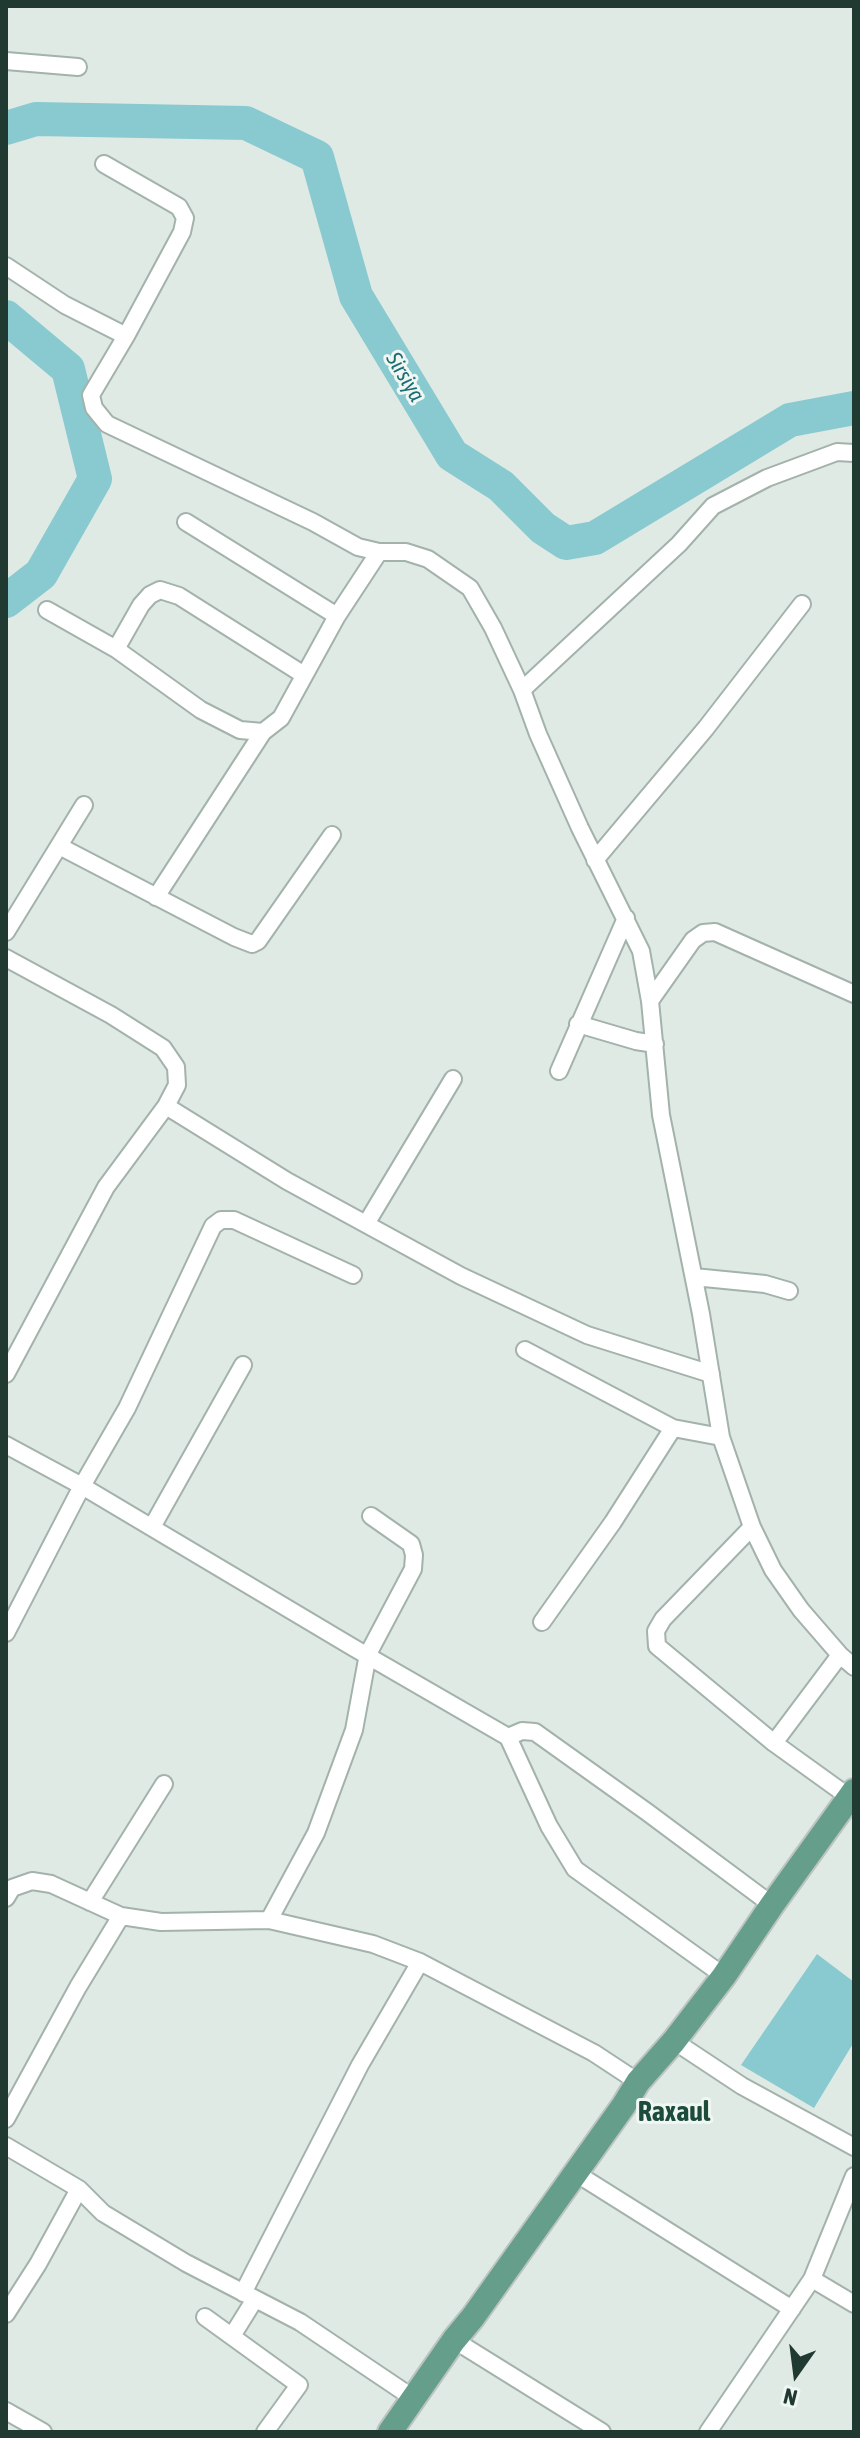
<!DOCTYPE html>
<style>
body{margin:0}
#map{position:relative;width:860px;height:2438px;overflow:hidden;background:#e0eae5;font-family:"Asap Condensed",sans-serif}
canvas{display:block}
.frame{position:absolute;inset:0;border:8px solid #213a31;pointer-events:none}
.north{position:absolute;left:756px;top:2334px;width:80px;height:80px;-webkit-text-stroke:6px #f0f7f3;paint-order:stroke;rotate:194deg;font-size:22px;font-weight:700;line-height:32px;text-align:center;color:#213a31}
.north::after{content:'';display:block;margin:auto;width:28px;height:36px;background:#213a31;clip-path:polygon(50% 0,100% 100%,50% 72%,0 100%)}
</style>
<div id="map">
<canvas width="860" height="2438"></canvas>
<div class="frame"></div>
<div class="north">N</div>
</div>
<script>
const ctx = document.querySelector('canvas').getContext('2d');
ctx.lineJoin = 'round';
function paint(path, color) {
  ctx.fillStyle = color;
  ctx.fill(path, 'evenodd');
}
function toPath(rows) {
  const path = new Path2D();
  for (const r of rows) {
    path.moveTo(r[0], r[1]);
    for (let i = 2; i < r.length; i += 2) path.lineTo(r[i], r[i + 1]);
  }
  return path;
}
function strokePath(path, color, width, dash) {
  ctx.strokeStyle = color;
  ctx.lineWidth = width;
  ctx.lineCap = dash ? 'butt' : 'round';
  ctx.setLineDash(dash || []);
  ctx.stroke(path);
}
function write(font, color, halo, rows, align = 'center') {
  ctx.font = font + ' "Asap Condensed",sans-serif';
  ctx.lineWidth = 6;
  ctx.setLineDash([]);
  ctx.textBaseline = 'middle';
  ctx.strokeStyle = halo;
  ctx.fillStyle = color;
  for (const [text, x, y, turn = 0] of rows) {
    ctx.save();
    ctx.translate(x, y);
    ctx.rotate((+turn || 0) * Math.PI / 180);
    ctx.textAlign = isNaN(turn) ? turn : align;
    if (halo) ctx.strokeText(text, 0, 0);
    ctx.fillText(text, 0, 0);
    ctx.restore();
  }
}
paint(toPath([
 [817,1954,854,1982,854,2042,814,2108,741,2065]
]), '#88cacf');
strokePath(toPath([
 [6,128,36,119,246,123,317,157,356,296,452,455,501,486,543,528,566,543,595,538,790,420,854,408],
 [6,317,68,369,95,479,41,574,6,601]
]), '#88cacf', 34);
const minor = toPath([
 [6,61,78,67],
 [104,164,179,207,185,218,182,232,126,336],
 [6,266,65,305,126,336,91,395,94,408,107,424,313,522,358,547,379,552],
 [186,522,337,616],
 [47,610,116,649,141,605,150,595,160,590,179,596,304,675],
 [116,649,201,710,240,730,263,732,281,718,337,616,379,552,406,552,428,559,470,588,493,628,522,690,538,734,580,828,641,951,650,1001,661,1115,701,1314,721,1437,752,1527,773,1570,801,1610,840,1655,854,1667],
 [522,690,679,544,713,506,767,478,837,452,854,453],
 [59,846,234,937,252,944,258,941,332,835],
 [595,860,706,728,802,604],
 [156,897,263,732],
 [6,932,84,805],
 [6,958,111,1015,163,1048,176,1067,177,1085,166,1106,106,1187,6,1374],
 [650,1001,693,940,703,933,715,932,854,994],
 [578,1024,636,1041,655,1044],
 [559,1071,626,918],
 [166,1106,287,1181,461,1276,587,1335,711,1374],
 [366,1224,453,1079],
 [694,1277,765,1284,789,1291],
 [525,1350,673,1428,721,1437],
 [6,1445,82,1486,354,1648,508,1737,549,1826,575,1869,724,1976],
 [152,1527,243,1365],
 [752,1527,663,1619,656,1631,657,1646,774,1743,849,1797],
 [542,1622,613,1522,673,1428],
 [6,1633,82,1486,127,1408,213,1226,221,1220,234,1220,353,1275],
 [508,1737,522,1731,535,1732,647,1812,772,1905],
 [774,1743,840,1655],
 [6,1898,12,1888,32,1881,51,1884,121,1916,161,1922,269,1920,373,1944,420,1962,594,2053,638,2082],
 [90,1902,164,1784],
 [269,1920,316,1833,354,1730,368,1654,413,1569,414,1555,411,1544,371,1516],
 [674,2041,742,2086,854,2147],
 [6,2119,78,1987,121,1916],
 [6,2146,79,2189,103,2213,186,2263,300,2322,413,2398],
 [574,2172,792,2309],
 [812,2279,854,2304],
 [243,2293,360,2065,420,1962],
 [6,2314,38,2264,79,2189],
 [205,2317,299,2385,265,2432],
 [232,2336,255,2299],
 [454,2340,602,2432],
 [6,2411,43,2432],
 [708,2432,812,2279,854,2176]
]);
const primary = toPath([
 [390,2432,454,2340,473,2317,624,2105,638,2082,674,2041,724,1976,772,1905,854,1791]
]);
strokePath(minor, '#a3b2ab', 20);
strokePath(primary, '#bcc4c1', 28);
strokePath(minor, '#fff', 16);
strokePath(primary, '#659f8b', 24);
write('italic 22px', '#1c6d74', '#f0f7f3', [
 ["Sirsiya",405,377,59]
]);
write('bold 28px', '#1d4c3c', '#f0f7f3', [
 ["Raxaul",674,2112]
]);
</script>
